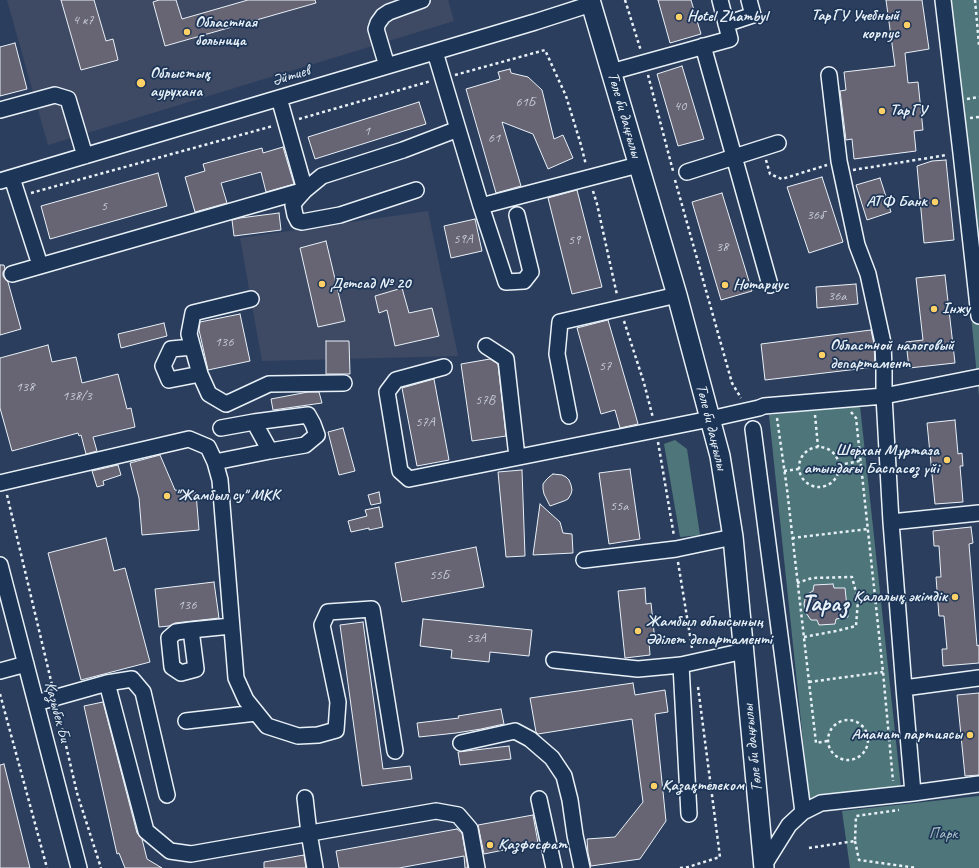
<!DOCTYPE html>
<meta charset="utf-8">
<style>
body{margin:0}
canvas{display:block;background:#2c3e5d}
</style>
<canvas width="979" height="868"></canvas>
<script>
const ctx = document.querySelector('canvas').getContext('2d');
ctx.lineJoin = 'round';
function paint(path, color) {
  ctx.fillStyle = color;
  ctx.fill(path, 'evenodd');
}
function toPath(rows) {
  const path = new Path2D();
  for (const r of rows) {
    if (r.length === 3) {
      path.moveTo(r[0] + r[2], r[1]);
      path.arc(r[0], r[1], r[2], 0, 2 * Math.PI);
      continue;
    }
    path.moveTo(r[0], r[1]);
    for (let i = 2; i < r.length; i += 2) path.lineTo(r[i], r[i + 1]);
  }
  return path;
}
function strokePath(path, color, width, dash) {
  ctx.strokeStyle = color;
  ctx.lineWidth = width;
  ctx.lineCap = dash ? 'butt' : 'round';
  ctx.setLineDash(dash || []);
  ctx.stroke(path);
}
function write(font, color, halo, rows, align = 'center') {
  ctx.font = font + ' Caveat,sans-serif';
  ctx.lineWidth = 3.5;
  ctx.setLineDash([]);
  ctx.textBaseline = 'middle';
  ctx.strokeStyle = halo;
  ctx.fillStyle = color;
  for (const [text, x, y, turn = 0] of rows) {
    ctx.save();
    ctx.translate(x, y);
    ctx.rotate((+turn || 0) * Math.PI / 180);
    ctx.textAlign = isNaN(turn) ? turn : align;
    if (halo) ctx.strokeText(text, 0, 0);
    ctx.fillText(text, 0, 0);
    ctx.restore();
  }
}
paint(toPath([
 [7,0,448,0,454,21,48,145],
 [428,211,458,356,262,361,240,238]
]), '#3e4964');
paint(toPath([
 [939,0,979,0,979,396,948,84],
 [860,406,901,788,809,798,769,415],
 [675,440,687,449,700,535,680,537,664,444],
 [979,796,979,868,850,868,842,811]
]), '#4e767a');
const building = toPath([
 [61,0,94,0,106,41,113,39,118,60,81,70,61,0],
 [159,0,176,0,182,19,248,0,315,0,316,3,165,46,153,2,159,0],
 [658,0,691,0,701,34,670,43,658,0],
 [886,0,922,0,929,49,905,53,908,83,918,82,923,130,914,131,916,151,854,159,852,139,846,140,840,91,846,90,844,72,895,66,886,0],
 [15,43,27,89,0,96,0,47,15,43],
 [682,66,704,139,678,146,657,74,682,66],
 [510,69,511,73,528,77,542,90,554,139,563,135,573,158,548,169,533,134,502,122,521,186,496,193,466,89,500,79,498,72,510,69],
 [419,102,426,124,315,159,308,137,419,102],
 [283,147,294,184,266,192,261,172,221,183,227,203,195,212,185,177,205,171,203,164,262,148,263,153,283,147],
 [946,160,954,240,924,243,917,166,932,161,946,160],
 [158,173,167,206,50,239,41,206,158,173],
 [822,177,843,242,809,253,787,187,822,177],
 [880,178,891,212,867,220,856,185,880,178],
 [577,190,602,287,572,294,548,198,577,190],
 [722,193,752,291,721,300,692,202,722,193],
 [279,213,281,230,234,236,232,220,240,218,279,213],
 [475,219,482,251,451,258,444,226,475,219],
 [326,241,345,321,318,327,300,248,326,241],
 [0,265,4,265,5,269,3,272,3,276,6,280,8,282,21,329,0,335,0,265],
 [945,275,955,363,909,368,906,342,923,340,916,278,945,275],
 [856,284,858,304,817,308,816,287,856,284],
 [402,288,409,313,432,308,439,336,395,346,387,310,379,313,375,296,402,288],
 [240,314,250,361,208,370,199,330,200,322,240,314],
 [608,320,635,413,638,424,620,428,615,410,601,414,577,328,608,320],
 [164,323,167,336,121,348,118,334,164,323],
 [871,330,874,344,875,367,765,380,761,344,871,330],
 [326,341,349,341,350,374,326,374,326,341],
 [48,345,52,362,76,357,82,383,118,374,127,409,131,408,135,427,93,437,97,451,86,454,81,435,79,436,78,433,12,451,0,408,0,358,48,345],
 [490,359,498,364,506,436,472,441,461,364,490,359],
 [434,379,449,460,417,466,402,388,434,379],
 [308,392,319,392,322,403,273,410,271,399,308,392],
 [955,420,958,454,962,453,963,466,960,466,963,502,935,504,927,423,955,420],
 [343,428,355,471,339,475,328,432,343,428],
 [160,455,175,490,196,493,199,530,142,535,139,498,130,463,160,455],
 [118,465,121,475,103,481,104,485,97,487,92,471,118,465],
 [630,469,640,539,609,544,599,473,630,469],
 [522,470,525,556,506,557,498,472,522,470],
 [553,474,562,475,566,477,569,480,571,485,572,490,571,494,568,499,564,501,550,506,544,494,543,489,543,484,546,480,549,477,553,474],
 [379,492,381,503,371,505,368,495,379,492],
 [540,504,560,522,563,533,572,534,573,553,533,555,540,504],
 [379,507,383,527,369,530,369,528,351,532,348,521,367,516,365,510,379,507],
 [971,527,973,543,969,544,977,646,979,645,979,663,943,666,942,649,947,649,944,616,939,616,936,577,941,577,939,546,934,546,933,531,971,527],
 [106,538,114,571,125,568,150,662,81,680,48,553,106,538],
 [476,547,484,587,402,602,395,563,476,547],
 [214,582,219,618,175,623,169,626,159,627,155,589,214,582],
 [833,584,834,588,845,588,848,617,836,619,835,624,819,625,817,620,811,620,806,613,804,604,806,595,813,591,814,585,833,584],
 [645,588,646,604,651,603,655,641,649,642,650,655,625,658,618,591,645,588],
 [423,619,532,630,529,656,490,652,489,662,451,658,452,650,420,646,423,619],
 [363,622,383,769,410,766,412,779,362,786,340,625,363,622],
 [633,683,635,695,665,690,668,712,655,714,666,821,640,859,591,866,588,853,587,839,615,837,643,802,632,719,538,734,536,732,530,698,633,683],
 [979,693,979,775,965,776,957,695,979,693],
 [103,702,137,833,142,839,147,859,162,868,125,868,119,853,117,854,84,706,103,702],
 [501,709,504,724,481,729,456,733,419,737,417,723,459,718,458,716,501,709],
 [509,746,511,759,460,765,458,752,509,746],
 [4,764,30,868,0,868,0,765,4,764],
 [533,815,538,843,484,854,478,825,533,815],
 [457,829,462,833,468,868,465,868,464,856,399,868,339,868,336,851,457,829],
 [304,855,306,868,264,868,264,862,304,855]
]);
paint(building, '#676473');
strokePath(building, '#e8f1f8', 1);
const minor = toPath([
 [943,0,961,153,979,316],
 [726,24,753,15,749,0],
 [703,46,770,285],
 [435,52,481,206,506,282,524,281,531,272,517,215],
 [387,66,376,29,378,23,383,16,389,12,422,0],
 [611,72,730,39,720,0],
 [829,75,839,161,857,245,868,274,883,343,884,369,884,396,979,377],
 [0,110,55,95,68,99,85,156],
 [687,172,778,143],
 [12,178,40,265],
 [0,181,535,22,591,4],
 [416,190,340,215,302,222,298,221,295,215,293,205,296,200,305,190,322,176,403,150,458,129],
 [481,206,638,165],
 [12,274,305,190,279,98],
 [251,299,193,313,189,334,200,374,209,394,226,404,269,384,344,383],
 [486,346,506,359,517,457],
 [192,347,171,349,163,366,169,380,200,374],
 [444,367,396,380,387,392,400,471,409,479,710,419,759,408,764,406,884,396,891,522,904,688,913,793],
 [569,416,557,354,560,322,677,295],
 [254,422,270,451],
 [753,429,803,812],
 [215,462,270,451,305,445,317,435,313,424,308,415,254,422,221,428],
 [0,483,189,439,208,447,215,462,220,480,236,678,246,700,267,726,298,736,318,735,336,730,338,702,322,625,328,612,372,609,395,751],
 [891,522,979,513],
 [584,560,676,549,733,537],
 [0,565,79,868],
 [191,630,196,669,181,673,172,667,169,638,176,632,191,630,231,626],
 [554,660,638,669,681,665,744,651],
 [681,665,689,814],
 [0,671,26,664],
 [107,683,146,831,170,851,191,854,436,811,458,815,470,829,477,868],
 [904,688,979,678],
 [36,703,107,683,132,679,143,692,167,795],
 [186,721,256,713],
 [461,743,515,731,530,739,552,758,564,776,570,800,575,835,582,868],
 [305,798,309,833,315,868],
 [539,799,554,868],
 [764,865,789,825,803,812,821,803,913,793,979,784]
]);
const major = toPath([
 [590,0,677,295,720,456,733,537,764,868]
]);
strokePath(minor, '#e8f1f8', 18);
strokePath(major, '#e8f1f8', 22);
strokePath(toPath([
 [625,0,641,51],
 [975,0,979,45],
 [455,75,545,50,566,96,581,145,586,165],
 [648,75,673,171],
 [967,99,979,97],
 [970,118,979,117],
 [299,119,431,81],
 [766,160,770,174,782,179,827,165],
 [853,170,947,155],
 [675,180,732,383,741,398],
 [593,191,597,204,617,295],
 [31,193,273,126],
 [624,321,644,383,653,418],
 [851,412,856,418,883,672,893,781],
 [815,415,818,447],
 [777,418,787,489,816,743,828,741],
 [658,442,674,536],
 [819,467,20],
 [839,465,860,461],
 [784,471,799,469],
 [7,495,52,685],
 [792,538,868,529],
 [678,562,692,648],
 [797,583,812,578,852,577,858,600,875,599],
 [804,637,836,631,856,626,858,600],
 [809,682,883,672],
 [0,694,47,868],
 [58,711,77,793,101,868],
 [848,740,20],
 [868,737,889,735],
 [855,841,859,860,917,868],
 [809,848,855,841,856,816,899,810],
 [680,868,688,867,720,857,698,687]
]), '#e8f1f8', 2.5, [3, 3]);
strokePath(minor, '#1d3557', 15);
strokePath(major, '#1d3557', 19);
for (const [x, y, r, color] of [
 [679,17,4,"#ffd166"],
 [907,25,4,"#ffd166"],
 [187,32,4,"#ffd166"],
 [141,83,5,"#ffd166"],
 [882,111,4,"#ffd166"],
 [935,202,4,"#ffd166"],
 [322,284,4,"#ffd166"],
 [725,285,4,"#ffd166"],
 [934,309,4,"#ffd166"],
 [822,355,4,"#ffd166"],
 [947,460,4,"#ffd166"],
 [167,496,4,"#ffd166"],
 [955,597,4,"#ffd166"],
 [638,631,4,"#ffd166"],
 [970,735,4,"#ffd166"],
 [654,786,4,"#ffd166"],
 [490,845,4,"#ffd166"]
]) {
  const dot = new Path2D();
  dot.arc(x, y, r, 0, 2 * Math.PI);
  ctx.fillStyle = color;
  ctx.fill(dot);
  strokePath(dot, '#1d3557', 1.5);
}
write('14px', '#c8ced7', null, [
 ["4 к7",83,20],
 ["61Б",525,102],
 ["40",680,106],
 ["1",367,131],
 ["61",494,138],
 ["5",104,206],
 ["36б",815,215],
 ["59А",463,239],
 ["59",574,240],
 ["38",722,247],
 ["36а",837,296],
 ["136",224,342],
 ["57",605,366],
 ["138",25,387],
 ["138/3",77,396],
 ["57В",485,400],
 ["57А",425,422],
 ["55а",619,506],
 ["55Б",439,575],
 ["136",187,605],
 ["53А",476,638]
]);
write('bold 16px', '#e8f1f8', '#1d3557', [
 ["ТарГУ Учебный",899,16,"right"],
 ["корпус",899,34,"right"],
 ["Hotel Zhambyl",687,17],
 ["Областная",195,23],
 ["больница",195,41],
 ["Облыстық",150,74],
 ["аурухана",150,92],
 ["ТарГУ",890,111],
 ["АТФ Банк",927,202,"right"],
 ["Детсад № 20",330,284],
 ["Нотариус",733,285],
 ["Інжу",942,309],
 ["Областной налоговый",830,346],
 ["департамент",830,364],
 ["Шерхан Мұртаза",939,451,"right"],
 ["атындағы Баспасөз үйі",939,469,"right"],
 ["\"Жамбыл су\" МКК",175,496],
 ["Қалалық әкімдік",947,597,"right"],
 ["Жамбыл облысының",646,622],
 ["Әділет департаменті",646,640],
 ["Аманат партиясы",962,735,"right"],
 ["Қазақтелеком",662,786],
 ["Қазфосфат",498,845]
], 'left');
write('16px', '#e8f1f8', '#1d3557', [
 ["Әйтиев",291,76,-17],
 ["Төле би даңғылы",624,115,74],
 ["Төле би даңғылы",711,427,76],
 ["Қазыбек Би",57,712,75],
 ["Төле би даңғылы",753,748,-96]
]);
write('16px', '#aac0c6', '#1d3557', [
 ["Парк",943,834]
]);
write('bold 24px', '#e8f1f8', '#1d3557', [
 ["Тараз",825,605]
]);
</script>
